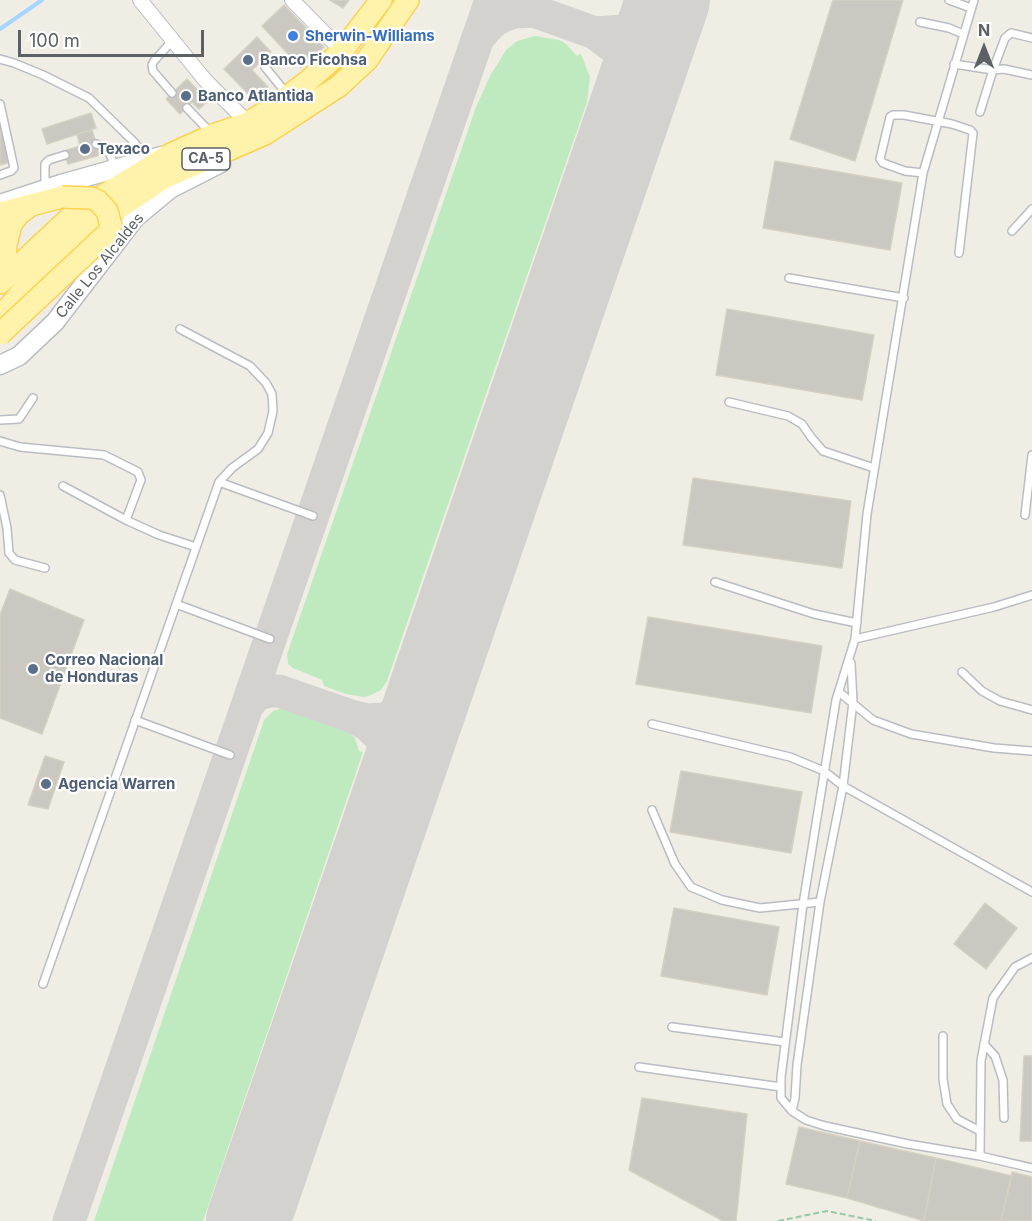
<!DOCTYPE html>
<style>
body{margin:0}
#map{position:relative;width:1032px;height:1221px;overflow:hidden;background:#f0eee4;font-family:Inter,sans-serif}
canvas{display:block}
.north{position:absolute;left:954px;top:18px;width:60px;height:60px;-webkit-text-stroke:4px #fff;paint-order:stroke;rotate:0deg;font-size:16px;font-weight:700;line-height:24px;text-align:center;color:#5c6166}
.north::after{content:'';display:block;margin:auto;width:21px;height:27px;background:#5c6166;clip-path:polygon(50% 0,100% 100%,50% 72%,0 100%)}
.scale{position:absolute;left:18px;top:30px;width:186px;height:27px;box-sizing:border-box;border:3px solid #5c6166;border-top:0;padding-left:8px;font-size:18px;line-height:21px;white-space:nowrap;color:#5c6166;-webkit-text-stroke:4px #fff;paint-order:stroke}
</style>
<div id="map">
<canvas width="1032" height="1221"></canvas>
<div class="north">N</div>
<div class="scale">100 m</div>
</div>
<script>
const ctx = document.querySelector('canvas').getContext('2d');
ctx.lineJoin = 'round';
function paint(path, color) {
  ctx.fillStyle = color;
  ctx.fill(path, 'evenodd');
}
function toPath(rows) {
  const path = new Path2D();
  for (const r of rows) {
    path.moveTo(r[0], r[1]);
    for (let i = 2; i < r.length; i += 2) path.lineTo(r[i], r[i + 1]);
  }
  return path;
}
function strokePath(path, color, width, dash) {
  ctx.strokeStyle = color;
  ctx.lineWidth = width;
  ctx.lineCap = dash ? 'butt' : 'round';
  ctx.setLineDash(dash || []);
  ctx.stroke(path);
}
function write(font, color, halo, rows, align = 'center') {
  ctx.font = font + ' Inter,sans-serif';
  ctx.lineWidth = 4.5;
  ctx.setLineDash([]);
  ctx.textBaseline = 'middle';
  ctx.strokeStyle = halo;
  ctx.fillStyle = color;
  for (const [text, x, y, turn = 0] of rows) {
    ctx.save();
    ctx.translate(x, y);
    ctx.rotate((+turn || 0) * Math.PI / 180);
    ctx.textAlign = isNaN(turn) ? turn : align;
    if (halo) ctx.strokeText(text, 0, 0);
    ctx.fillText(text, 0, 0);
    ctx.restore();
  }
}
paint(toPath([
 [535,36,559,40,566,44,577,56,581,54,590,77,587,102,387,681,381,690,369,696,364,697,346,694,324,686,322,680,293,668,288,664,287,654,476,107,490,76,506,50,517,41],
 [283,708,292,709,344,729,355,738,359,751,363,752,203,1221,94,1221,264,720,273,711]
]), '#bfeac0');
strokePath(toPath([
 [0,29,42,0]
]), '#a6d6ff', 4);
strokePath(toPath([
 [595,33,624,31,639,25,653,16,666,0],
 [479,37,491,23,502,16,516,12,534,11,595,33,616,49,630,78,634,97],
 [247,706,256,695,268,691,279,691,351,716,368,725,389,746,396,763,397,788],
 [351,716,368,720,384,719,396,714,418,700,433,683],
 [69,1221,491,0]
]), '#d3d2ce', 33);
strokePath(toPath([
 [248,1221,668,0]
]), '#d3d2ce', 84);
const building = toPath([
 [330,0,349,0,343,8,330,0],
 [833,0,903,0,855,161,790,139,833,0],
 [284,5,324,47,301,68,262,26,284,5],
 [257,37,271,52,252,70,268,87,254,100,224,69,257,37],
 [187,79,208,101,199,109,192,102,180,114,166,99,187,79],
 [91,113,96,128,47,144,42,129,91,113],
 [0,127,10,162,0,165,0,127],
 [92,130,100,155,68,164,64,151,80,146,77,134,92,130],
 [775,161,902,183,890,250,763,228,775,161],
 [727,309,874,335,862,400,716,375,727,309],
 [693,478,851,501,842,568,683,545,693,478],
 [10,589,84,620,42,734,0,718,0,615,10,589],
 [648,617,822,646,811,713,636,684,648,617],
 [45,756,64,762,48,809,28,805,45,756],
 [681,771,802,792,791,853,670,832,681,771],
 [985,903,1017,928,986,969,954,944,985,903],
 [674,908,779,927,767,995,661,976,674,908],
 [1024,1056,1032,1056,1032,1141,1020,1141,1024,1056],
 [642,1098,747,1114,736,1221,723,1221,629,1170,642,1098],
 [799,1127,860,1141,847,1198,786,1184,799,1127],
 [860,1141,936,1158,924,1221,847,1198,860,1141],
 [936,1158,1012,1176,1001,1221,924,1221,936,1158],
 [1012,1172,1032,1177,1032,1221,1001,1221,1012,1172]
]);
paint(building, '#cbc8c1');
strokePath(building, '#d6d0c2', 1.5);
const lane = toPath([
 [949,0,971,8],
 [974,0,923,173,867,514,855,639,836,700,803,904,781,1077,781,1098,792,1111,806,1120,825,1126,908,1144,980,1156,1032,1168],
 [920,22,949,28,963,34],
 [0,59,14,63,43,75,89,98,135,143,145,159],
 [954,64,993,70,1005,38,1011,33,1032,38],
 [265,67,287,94],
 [172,93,153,71,152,65,154,61,173,40],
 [0,104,14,168,11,171,0,175],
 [187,108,211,133],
 [980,112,993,70,1004,69,1032,75],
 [96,144,108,148,115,168],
 [923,173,905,171,883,163,880,159,890,117,893,115,904,115,952,124,970,130,973,133,959,253],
 [45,189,45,164,49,160,65,155],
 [1012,231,1032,209],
 [789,278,904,298],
 [729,402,788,416,802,424,811,437,823,451,874,468],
 [0,420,19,419,33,398],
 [0,441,20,447,104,455,138,472,141,480,126,520],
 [219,482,313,516],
 [63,486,126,520,159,535,196,547],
 [0,495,7,528,9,553,15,560,45,568],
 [1025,515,1032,455],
 [715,582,814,614,857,623],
 [176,604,270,639],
 [855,639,994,607,1032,595],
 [962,672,982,691,1000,701,1032,710],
 [839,692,873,720,911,734,994,748,1032,751],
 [135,720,230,755],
 [652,724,790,757,824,771,843,786,1032,892],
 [652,810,675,864,691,887,722,900,760,908,820,902],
 [43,984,219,482,232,468,258,449,268,433,273,411,272,394,266,383,250,366,180,329],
 [672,1027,785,1042],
 [943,1036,943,1079,947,1104,957,1119,980,1131],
 [984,1044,995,1056,1003,1080,1004,1118],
 [639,1067,781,1087],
 [792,1111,795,1098,797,1065,820,902,843,786,853,702,851,663],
 [980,1156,981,1061,993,998,1015,967,1032,958]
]);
const street = toPath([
 [140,0,205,80,248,123],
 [292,0,342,51]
]);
const secondary = toPath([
 [3,203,61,184,161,156],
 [0,365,19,356,55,322,135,218,170,189,221,163]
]);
const primary = toPath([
 [0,213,62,197],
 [3,280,6,245,11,224,19,214,31,205],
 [0,283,75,213,171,154,213,135,248,123,279,103,308,81,342,51,381,0],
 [0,318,24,289,88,229,162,179,265,134,339,86,367,60,408,0]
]);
strokePath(lane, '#b9bcc2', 10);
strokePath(street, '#b9bcc2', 16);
strokePath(secondary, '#babec4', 21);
strokePath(primary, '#fed14f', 24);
strokePath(toPath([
 [778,1221,827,1211,876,1221]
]), '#96c9a6', 2, [6, 3]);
strokePath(lane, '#fff', 7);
strokePath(street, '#fff', 14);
strokePath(secondary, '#fff', 18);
strokePath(primary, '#fff3ab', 21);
const primaryBridge = toPath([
 [0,334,109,232,111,226,107,211,98,201,91,198,62,197]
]);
strokePath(primaryBridge, '#fed14f', 24, []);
strokePath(primaryBridge, '#fff3ab', 21);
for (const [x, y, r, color] of [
 [293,36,6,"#3f7fe0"],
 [248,60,6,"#5c6f8a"],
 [186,96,6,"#5c6f8a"],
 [85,149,6,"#5c6f8a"],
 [33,669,6,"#5c6f8a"],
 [46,784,6,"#5c6f8a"]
]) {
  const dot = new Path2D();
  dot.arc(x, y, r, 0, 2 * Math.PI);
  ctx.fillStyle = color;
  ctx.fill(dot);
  strokePath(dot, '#fff', 2);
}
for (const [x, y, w] of [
 [206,159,48]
]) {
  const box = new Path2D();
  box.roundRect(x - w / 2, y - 11, w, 22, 4.5);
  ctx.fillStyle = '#fff';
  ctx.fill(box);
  strokePath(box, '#5c6166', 1.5);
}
write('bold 14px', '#5c6166', null, [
 ["CA-5",206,159]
]);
write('bold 15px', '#366cbe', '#fff', [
 ["Sherwin-Williams",305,36]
], 'left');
write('bold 15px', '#4e5e75', '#fff', [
 ["Banco Ficohsa",260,60],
 ["Banco Atlantida",198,96],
 ["Texaco",97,149],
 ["Correo Nacional",45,660],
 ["de Honduras",45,677],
 ["Agencia Warren",58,784]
], 'left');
write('15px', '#5c6166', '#fff', [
 ["Calle Los Alcaldes",100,266,-51]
]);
</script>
